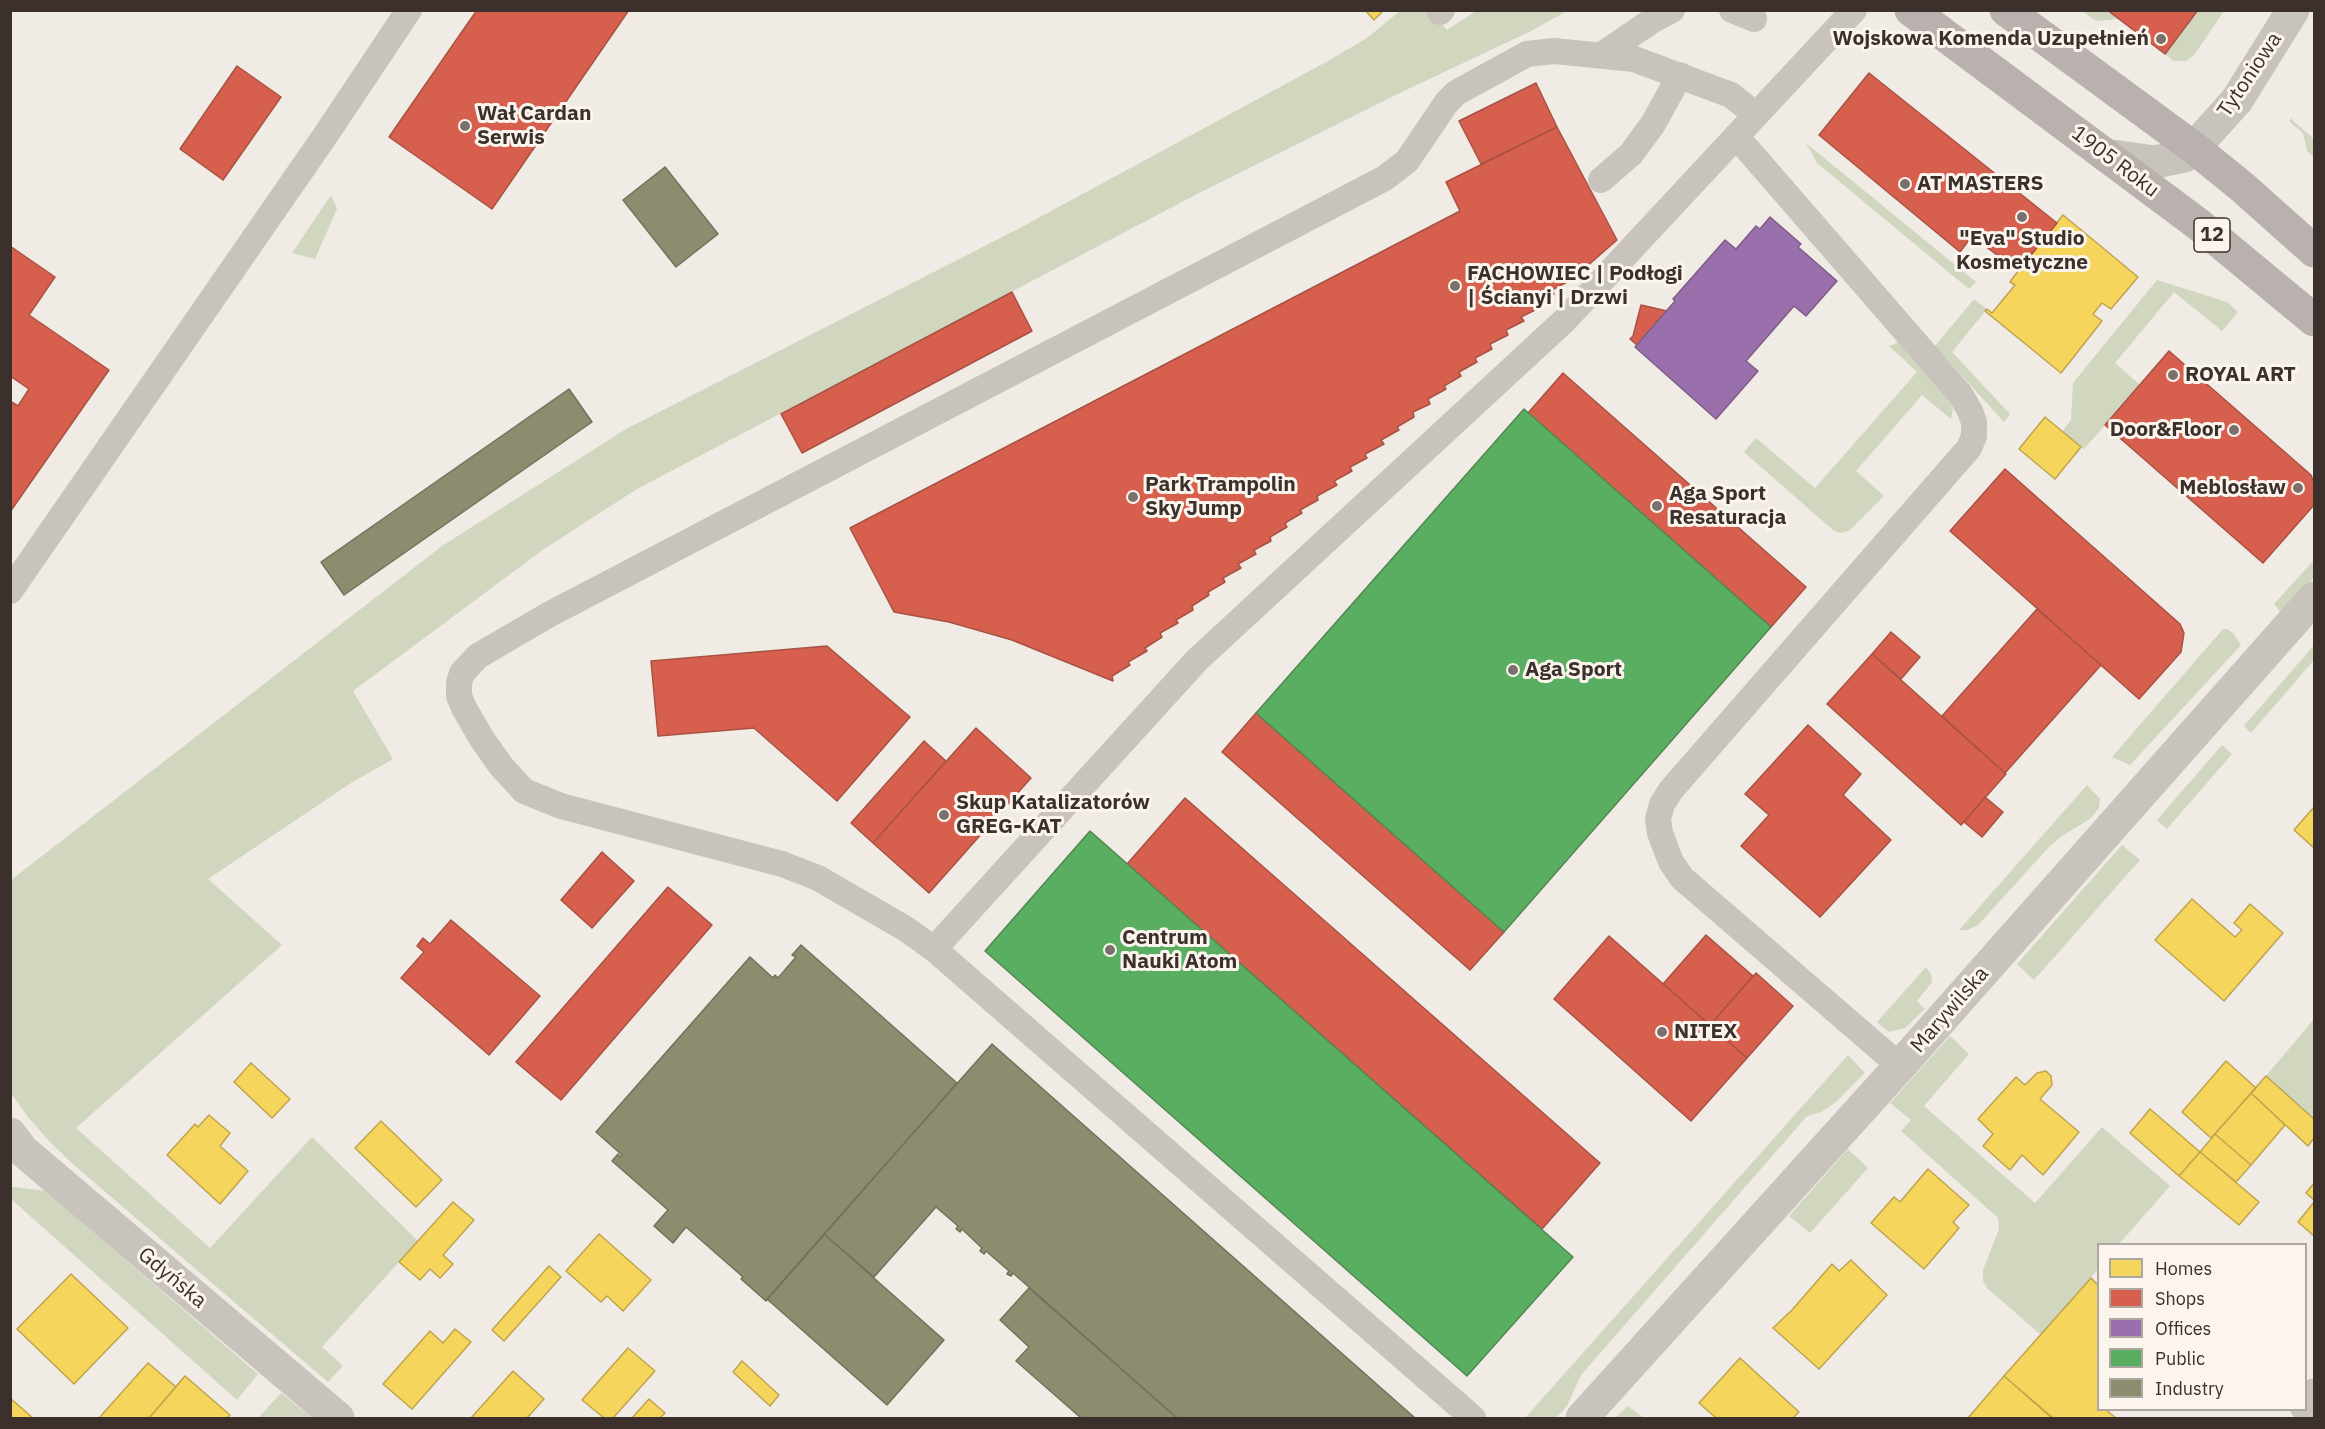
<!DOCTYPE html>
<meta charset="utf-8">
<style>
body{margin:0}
#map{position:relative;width:2325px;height:1429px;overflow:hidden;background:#f0ebe5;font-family:"IBM Plex Sans",sans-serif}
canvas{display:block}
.frame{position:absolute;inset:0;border:12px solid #3b302b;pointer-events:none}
.legend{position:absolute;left:2097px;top:1243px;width:210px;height:168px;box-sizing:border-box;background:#fbf5ee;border:2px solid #aea6a0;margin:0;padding:8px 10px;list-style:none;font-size:18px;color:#3b302b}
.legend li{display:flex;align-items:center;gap:12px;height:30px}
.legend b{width:30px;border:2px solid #aea6a0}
</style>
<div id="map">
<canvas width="2325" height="1429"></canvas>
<div class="frame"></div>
<ul class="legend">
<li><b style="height:16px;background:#f6d55c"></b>Homes</li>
<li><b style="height:16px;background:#d6604d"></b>Shops</li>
<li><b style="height:16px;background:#9970ab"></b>Offices</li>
<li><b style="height:16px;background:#5aae61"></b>Public</li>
<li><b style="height:16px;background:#8c8c6e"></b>Industry</li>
</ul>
</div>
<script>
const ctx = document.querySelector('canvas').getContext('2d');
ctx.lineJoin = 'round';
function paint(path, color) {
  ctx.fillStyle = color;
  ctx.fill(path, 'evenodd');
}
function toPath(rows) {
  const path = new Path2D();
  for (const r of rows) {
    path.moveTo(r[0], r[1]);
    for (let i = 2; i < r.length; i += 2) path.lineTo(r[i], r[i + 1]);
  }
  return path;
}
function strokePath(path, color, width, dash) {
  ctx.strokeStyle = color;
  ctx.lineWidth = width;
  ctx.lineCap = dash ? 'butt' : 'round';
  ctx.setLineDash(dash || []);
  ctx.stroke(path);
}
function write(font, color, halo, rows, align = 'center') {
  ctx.font = font + ' "IBM Plex Sans",sans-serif';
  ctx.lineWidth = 6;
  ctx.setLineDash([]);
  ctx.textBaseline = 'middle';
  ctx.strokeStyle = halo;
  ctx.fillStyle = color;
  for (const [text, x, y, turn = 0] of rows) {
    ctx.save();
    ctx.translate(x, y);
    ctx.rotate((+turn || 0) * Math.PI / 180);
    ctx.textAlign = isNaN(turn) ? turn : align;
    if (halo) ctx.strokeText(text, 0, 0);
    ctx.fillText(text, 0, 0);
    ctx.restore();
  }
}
paint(toPath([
 [1400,11,1431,11,1447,30,1476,11,1567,11,1531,31,1404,91,1199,193,637,489,544,549,353,691,393,759,351,783,208,879,282,945,76,1128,210,1248,312,1137,418,1241,322,1347,343,1366,328,1382,75,1166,48,1140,28,1117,11,1093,11,880,442,546,626,429,1018,229,1328,61,1367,38],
 [2082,11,2107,11,2118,19,2096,21],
 [2198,11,2224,11,2194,55,2186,61,2174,61,2165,54],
 [2290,118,2314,139,2314,157,2307,151,2303,133,2290,122],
 [1806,143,1976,282,1969,289,1817,163],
 [331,195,337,209,315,259,292,253],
 [2157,280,2227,302,2238,312,2222,331,2174,292,2115,363,2140,385,2084,449,2062,432,2071,420,2073,383],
 [1974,299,1987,309,1952,352,2010,414,2004,422,1935,346],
 [1899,342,1947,396,1953,410,1951,419,1922,395,1856,471,1884,496,1849,531,1840,533,1834,531,1744,452,1756,438,1815,488,1917,372,1889,346],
 [2314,560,2314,577,2283,615,2274,604],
 [2223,629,2227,629,2234,634,2241,645,2130,765,2112,757],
 [2314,645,2314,660,2251,733,2244,726],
 [2222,745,2232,754,2167,829,2157,820],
 [2087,785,2100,799,2099,808,2090,819,2062,836,2049,847,1978,925,1967,930,1959,930],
 [2122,845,2140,860,2034,980,2017,964],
 [1926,967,1931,974,1932,982,1917,1001,1925,1009,1905,1028,1889,1032,1877,1022],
 [2314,1019,2314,1119,2266,1076],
 [1950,1036,1969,1054,1924,1106,2035,1203,2102,1127,2170,1186,2119,1244,2098,1244,2098,1269,2041,1335,1988,1289,1983,1281,1983,1270,1999,1229,1998,1218,1901,1131,1911,1120,1890,1103],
 [1848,1055,1865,1073,1835,1103,1821,1112,1807,1116,1581,1375,1567,1406,1556,1418,1525,1418],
 [1848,1149,1868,1168,1810,1233,1789,1216],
 [14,1187,46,1191,258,1374,237,1400,11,1199,11,1188],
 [281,1393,312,1418,258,1418],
 [1628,1406,1644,1418,1615,1418]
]), '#d1d6bf');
const homes = toPath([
 [1365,10,1384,10,1374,20,1365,10],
 [2063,215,2138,277,2111,309,2102,303,2093,314,2102,321,2061,373,1985,311,1987,309,1992,313,2015,285,2010,282,2012,279,2063,215],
 [2045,417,2081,447,2055,479,2019,449,2045,417],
 [2314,807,2314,848,2294,830,2314,807],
 [2192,899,2235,937,2242,930,2234,923,2250,904,2283,933,2224,1001,2155,940,2192,899],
 [2226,1061,2256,1088,2211,1138,2182,1112,2226,1061],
 [251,1063,290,1099,272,1118,234,1082,251,1063],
 [2046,1071,2051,1076,2052,1085,2040,1099,2079,1132,2043,1175,2022,1155,2010,1170,1983,1146,1993,1134,1978,1119,2016,1077,2025,1085,2037,1073,2046,1071],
 [2266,1076,2314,1119,2314,1138,2308,1146,2251,1093,2266,1076],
 [2251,1093,2285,1125,2251,1165,2215,1134,2251,1093],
 [2150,1109,2200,1152,2179,1176,2130,1133,2150,1109],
 [209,1115,230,1133,220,1146,248,1171,220,1204,167,1155,195,1124,198,1127,209,1115],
 [381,1121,442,1180,416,1207,355,1148,381,1121],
 [2215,1134,2251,1165,2236,1182,2200,1152,2215,1134],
 [2200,1152,2259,1202,2239,1225,2179,1176,2200,1152],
 [1928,1169,1969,1205,1953,1222,1959,1228,1924,1269,1871,1223,1894,1197,1900,1202,1928,1169],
 [2314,1183,2314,1200,2306,1193,2314,1183],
 [453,1202,474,1220,443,1255,453,1264,440,1278,430,1269,420,1280,399,1262,453,1202],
 [2314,1202,2314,1236,2298,1222,2314,1202],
 [599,1234,651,1280,623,1311,607,1296,601,1302,566,1271,599,1234],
 [1851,1260,1887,1295,1819,1369,1773,1328,1792,1310,1832,1264,1839,1271,1851,1260],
 [549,1266,561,1277,504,1341,492,1330,549,1266],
 [71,1274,128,1328,74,1384,17,1329,71,1274],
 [2091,1278,2098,1285,2098,1410,2106,1410,2116,1418,2053,1418,2004,1376,2091,1278],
 [455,1329,471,1342,412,1409,383,1384,430,1331,443,1343,455,1329],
 [628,1348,655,1371,613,1418,604,1418,582,1400,628,1348],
 [1740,1358,1799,1412,1793,1418,1716,1418,1699,1403,1740,1358],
 [742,1361,779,1395,770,1406,733,1372,742,1361],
 [148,1363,176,1387,149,1418,99,1418,148,1363],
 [513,1371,544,1399,527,1418,471,1418,513,1371],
 [185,1376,230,1415,227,1418,149,1418,185,1376],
 [2004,1376,2052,1418,1968,1418,2004,1376],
 [10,1398,33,1418,10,1418,10,1398],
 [649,1399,665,1413,660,1418,632,1418,649,1399]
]);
paint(homes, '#f6d55c');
strokePath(homes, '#bea44d', 1.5);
const shops = toPath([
 [477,10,629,10,492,209,389,137,477,10],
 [2107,10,2198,10,2165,54,2107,10],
 [237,66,281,97,223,180,180,149,237,66],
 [1869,73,2057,223,2018,271,1972,236,1960,252,1819,135,1869,73],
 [1536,83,1557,127,1481,164,1459,121,1536,83],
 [1557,127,1617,240,1585,268,1568,276,1569,281,1552,290,1554,294,1537,303,1539,308,1521,317,1524,321,1506,330,1508,335,1490,344,1492,349,1475,358,1477,362,1459,372,1461,376,1444,386,1446,389,1428,399,1430,404,1413,412,1414,417,1397,427,1399,430,1381,440,1384,444,1365,454,1367,458,1350,467,1352,471,1334,481,1337,485,1317,496,1318,500,1300,510,1302,513,1285,523,1287,527,1270,537,1271,541,1254,550,1256,554,1238,564,1241,568,1223,578,1225,582,1208,592,1209,595,1192,606,1193,610,1176,620,1178,623,1160,633,1162,637,1145,648,1147,651,1128,662,1130,665,1112,676,1113,681,1012,640,949,622,894,612,850,528,1460,211,1446,182,1557,127],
 [10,246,55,277,29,315,109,370,10,512,10,401,18,406,29,389,10,376,10,246],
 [1012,292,1032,331,802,453,781,414,1012,292],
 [1641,305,1667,311,1637,345,1630,339,1633,336,1641,305],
 [2169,351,2311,475,2314,483,2314,505,2263,563,2105,425,2169,351],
 [1563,373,1806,587,1771,627,1528,413,1563,373],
 [2005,469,2180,624,2184,633,2181,652,2139,699,1950,531,2005,469],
 [2037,609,2101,665,2005,773,1942,716,2037,609],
 [1891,632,1920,657,1901,679,1872,654,1891,632],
 [827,646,910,717,837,801,754,728,658,736,651,661,827,646],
 [1872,654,2006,774,1961,825,1827,704,1872,654],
 [1256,713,1504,932,1470,970,1222,752,1256,713],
 [1808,725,1861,774,1843,795,1891,840,1820,917,1741,846,1769,815,1745,794,1808,725],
 [976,728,1031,778,929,893,873,843,976,728],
 [924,741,946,761,873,843,851,823,924,741],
 [1985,797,2003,812,1982,837,1964,822,1985,797],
 [1185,798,1600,1163,1542,1229,1127,864,1185,798],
 [602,852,634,881,592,928,561,900,602,852],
 [668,887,712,925,561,1100,516,1062,668,887],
 [451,920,540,996,489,1055,401,978,424,952,417,946,423,938,430,944,451,920],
 [1706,935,1753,976,1710,1025,1663,984,1706,935],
 [1609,936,1747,1058,1691,1121,1554,999,1609,936],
 [1756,973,1793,1006,1747,1058,1710,1025,1756,973]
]);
paint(shops, '#d6604d');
strokePath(shops, '#a85243', 1.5);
const offices = toPath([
 [1770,217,1801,244,1798,247,1837,281,1806,316,1794,306,1746,361,1758,371,1716,419,1635,347,1675,301,1673,299,1725,240,1736,249,1756,226,1760,229,1770,217]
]);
paint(offices, '#9970ab');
strokePath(offices, '#7d5d85', 1.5);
const public = toPath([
 [1524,409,1771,627,1504,932,1256,713,1524,409],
 [1090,831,1573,1257,1467,1376,985,951,1090,831]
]);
paint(public, '#5aae61');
strokePath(public, '#518851', 1.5);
const industry = toPath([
 [665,167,718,234,676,267,623,200,665,167],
 [569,389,592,422,344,595,321,562,569,389],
 [801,945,957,1083,766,1301,741,1279,743,1277,686,1227,673,1243,654,1226,668,1210,612,1161,618,1154,620,1157,622,1155,596,1132,750,957,773,978,775,975,778,978,796,957,792,955,801,945],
 [992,1044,1415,1418,1177,1418,1013,1273,1011,1276,1007,1274,1009,1271,986,1251,984,1254,980,1251,982,1248,962,1229,960,1232,956,1229,958,1226,936,1207,874,1277,824,1234,992,1044],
 [824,1234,944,1340,887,1405,767,1299,824,1234],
 [1029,1288,1177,1418,1081,1418,1016,1361,1029,1347,1000,1320,1029,1288]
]);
paint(industry, '#8c8c6e');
strokePath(industry, '#74705a', 1.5);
strokePath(toPath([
 [1732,10,1754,19],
 [1440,12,1442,10],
 [1603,54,1653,20,1672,10],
 [1736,136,1960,394,1970,411,1974,422,1974,436,1969,448,1671,790,1662,804,1658,819,1660,833,1671,862,1682,878,1900,1066],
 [1601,180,1631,154,1653,124,1680,75],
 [10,591,327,133,409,10],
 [934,949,1197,660,1565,320,1854,10],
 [1473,1418,934,949,906,929,818,878,782,864,561,806,524,791,501,766,482,739,464,708,459,696,459,683,462,673,478,656,550,614,1385,178,1407,161,1447,102,1456,93,1527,54,1554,51,1634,59,1731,95,1756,115]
]), '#c9c3be', 26);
strokePath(toPath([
 [2105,155,2155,162,2184,156,2194,148,2237,100,2293,10],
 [10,1134,22,1150,338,1418],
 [2306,1406,2314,1395],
 [1582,1418,1900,1066,2314,598]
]), '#c9c3be', 33);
strokePath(toPath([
 [1911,10,2198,224,2314,320],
 [2006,10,2194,148,2241,186,2314,251]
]), '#b8b1ad', 33);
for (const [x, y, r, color] of [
 [2161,39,6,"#7a716c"],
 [465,126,6,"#7a716c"],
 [1905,184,6,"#7a716c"],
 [2022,217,6,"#7a716c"],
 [1455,286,6,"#7a716c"],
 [2173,375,6,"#7a716c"],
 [2234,430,6,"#7a716c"],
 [2298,488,6,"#7a716c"],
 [1133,497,6,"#7a716c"],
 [1657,506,6,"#7a716c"],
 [1513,670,6,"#7a716c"],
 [944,815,6,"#7a716c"],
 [1110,950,6,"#7a716c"],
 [1662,1032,6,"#7a716c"]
]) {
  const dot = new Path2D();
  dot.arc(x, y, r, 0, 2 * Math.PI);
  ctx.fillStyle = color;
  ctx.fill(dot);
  strokePath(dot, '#fbf5ee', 2);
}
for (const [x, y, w] of [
 [2212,235,36]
]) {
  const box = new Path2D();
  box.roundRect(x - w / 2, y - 17, w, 34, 4.5);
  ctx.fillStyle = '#fbf5ee';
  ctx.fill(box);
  strokePath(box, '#3b302b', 1.5);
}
write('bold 20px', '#3b302b', null, [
 ["12",2212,235]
]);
write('bold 21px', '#3b302b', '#fbf5ee', [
 ["Wojskowa Komenda Uzupełnień",2149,39,"right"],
 ["Wał Cardan",477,114],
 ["Serwis",477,138],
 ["AT MASTERS",1917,184],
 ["\"Eva\" Studio",2022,239,"center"],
 ["Kosmetyczne",2022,263,"center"],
 ["FACHOWIEC | Podłogi",1467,274],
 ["| Ścianyi | Drzwi",1467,298],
 ["ROYAL ART",2185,375],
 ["Door&Floor",2222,430,"right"],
 ["Park Trampolin",1145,485],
 ["Sky Jump",1145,509],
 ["Meblosław",2286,488,"right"],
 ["Aga Sport",1669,494],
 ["Resaturacja",1669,518],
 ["Aga Sport",1525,670],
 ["Skup Katalizatorów",956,803],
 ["GREG-KAT",956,827],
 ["Centrum",1122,938],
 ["Nauki Atom",1122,962],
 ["NITEX",1674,1032]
], 'left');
write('21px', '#3b302b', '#fbf5ee', [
 ["Tytoniowa",2250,75,-56],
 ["1905 Roku",2115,162,37],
 ["Marywilska",1950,1010,-49],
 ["Gdyńska",172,1278,40]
]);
</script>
